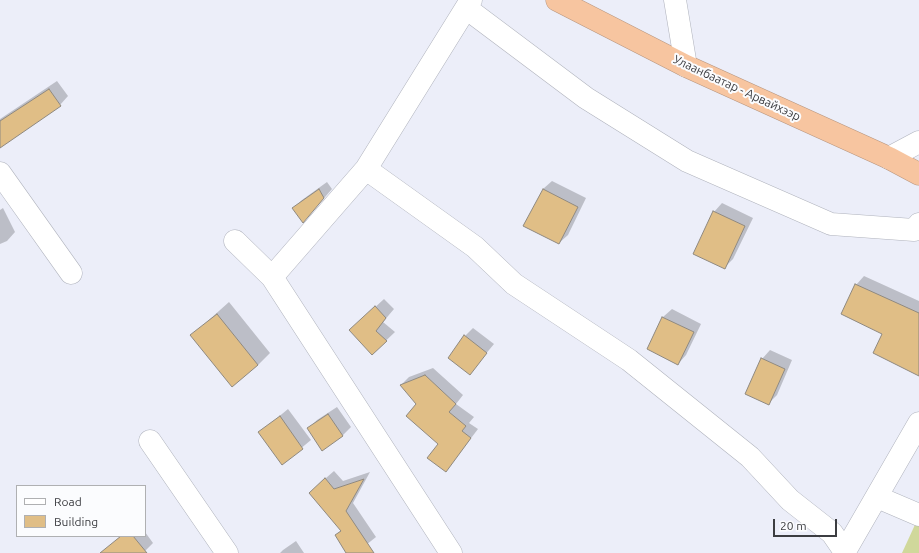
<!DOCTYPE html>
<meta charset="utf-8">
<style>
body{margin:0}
#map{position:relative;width:919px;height:553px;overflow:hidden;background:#eceef9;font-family:Ubuntu,sans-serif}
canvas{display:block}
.legend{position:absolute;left:16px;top:485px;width:130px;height:52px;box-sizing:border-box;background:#fbfcfe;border:1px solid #afb0b2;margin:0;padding:5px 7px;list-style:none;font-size:12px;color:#3c3d41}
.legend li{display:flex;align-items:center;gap:8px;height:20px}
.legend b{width:20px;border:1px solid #afb0b2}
.scale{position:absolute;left:773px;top:519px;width:64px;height:18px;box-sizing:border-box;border:2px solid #3c3d41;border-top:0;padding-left:5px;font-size:12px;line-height:14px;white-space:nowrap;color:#3c3d41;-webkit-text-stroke:3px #fbfcfe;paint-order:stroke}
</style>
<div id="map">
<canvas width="919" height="553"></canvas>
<ul class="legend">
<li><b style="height:5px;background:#fff"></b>Road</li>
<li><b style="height:11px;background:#e0be86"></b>Building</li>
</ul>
<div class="scale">20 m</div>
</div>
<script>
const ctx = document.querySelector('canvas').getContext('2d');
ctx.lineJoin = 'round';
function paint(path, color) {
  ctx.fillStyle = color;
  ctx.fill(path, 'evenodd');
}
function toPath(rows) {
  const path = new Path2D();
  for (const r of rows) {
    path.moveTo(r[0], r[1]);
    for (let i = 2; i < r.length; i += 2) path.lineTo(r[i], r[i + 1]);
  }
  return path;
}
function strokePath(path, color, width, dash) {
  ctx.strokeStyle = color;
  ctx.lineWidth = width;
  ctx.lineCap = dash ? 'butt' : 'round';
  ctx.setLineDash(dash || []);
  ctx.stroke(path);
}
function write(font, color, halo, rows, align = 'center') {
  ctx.font = font + ' Ubuntu,sans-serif';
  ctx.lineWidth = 4;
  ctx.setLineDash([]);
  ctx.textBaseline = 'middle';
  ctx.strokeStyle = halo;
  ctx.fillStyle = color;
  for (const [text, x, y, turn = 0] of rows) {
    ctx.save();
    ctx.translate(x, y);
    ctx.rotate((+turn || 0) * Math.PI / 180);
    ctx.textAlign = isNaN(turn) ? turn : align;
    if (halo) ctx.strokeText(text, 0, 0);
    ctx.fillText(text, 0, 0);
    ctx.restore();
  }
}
paint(toPath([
 [919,516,919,553,902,553]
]), '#d0d89b');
paint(toPath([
 [57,81,68,96,60,105,0,144,0,119],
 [552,181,586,198,568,235,559,243,543,189],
 [327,182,332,189,311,213,294,208,302,200],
 [722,203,753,218,733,259,725,267,714,212],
 [3,208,15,232,7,241,0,244,0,210],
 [864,276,919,301,919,375,884,334,856,285],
 [384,299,394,309,383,322,395,332,372,354,359,322],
 [229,302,270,353,258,365,192,335],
 [672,309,701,324,686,355,678,364,648,349,663,317],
 [473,328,494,344,470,373,465,336],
 [770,350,792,360,777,395,769,403,762,359],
 [433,368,463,395,456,404,474,417,469,423,478,429,446,471,439,444,418,404,401,385,409,377],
 [337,407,351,427,342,436,308,429,317,420],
 [288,409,311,440,282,464,259,433],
 [334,471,343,481,370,472,353,503,376,537,356,553,348,553,336,535,342,529,318,485],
 [145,532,153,543,143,553,114,553,109,547,121,536,145,536],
 [296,541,304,553,280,553,283,550]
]), '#0003');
const building = toPath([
 [49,89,61,106,0,148,0,121,49,89],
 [319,189,324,198,303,223,292,208,319,189],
 [543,189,578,207,559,244,523,226,543,189],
 [713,211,745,226,725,269,693,254,713,211],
 [855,284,919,313,919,376,873,353,882,334,841,314,855,284],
 [375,306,386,318,376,331,387,341,372,355,349,330,375,306],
 [217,314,258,365,232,387,190,335,217,314],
 [662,317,694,332,678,365,647,349,662,317],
 [464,335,487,353,470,375,448,358,464,335],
 [761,358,785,369,769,405,745,394,761,358],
 [425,375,456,404,449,412,466,426,462,431,471,438,446,472,427,458,438,444,406,416,416,404,400,385,425,375],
 [328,414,343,436,322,451,307,428,328,414],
 [280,416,303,449,282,465,258,432,280,416],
 [325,478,334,489,364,479,346,511,374,553,346,553,335,535,341,531,309,493,325,478],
 [121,536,133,536,147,553,100,553,121,536]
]);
paint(building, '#e0be86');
strokePath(building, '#8f8980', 1);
const minor = toPath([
 [675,0,686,66],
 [466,8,586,98,687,161,831,224,914,230,919,224],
 [889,158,919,142],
 [366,169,475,247,514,284,629,360,750,457,790,500,832,533,845,552],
 [0,173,71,273],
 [235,241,272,277,451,553],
 [272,277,366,169,471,0],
 [150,441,227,553],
 [877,497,919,515],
 [844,553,919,423]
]);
const highway = toPath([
 [557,0,686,66,889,158,919,174]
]);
strokePath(minor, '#afb2bc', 23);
strokePath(highway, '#b6957f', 23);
strokePath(minor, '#fff', 22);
strokePath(highway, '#f7c5a0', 22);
write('12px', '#3c3d41', '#fbfcfe', [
 ["Улаанбаатар - Арвайхээр",737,88,25]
]);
</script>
